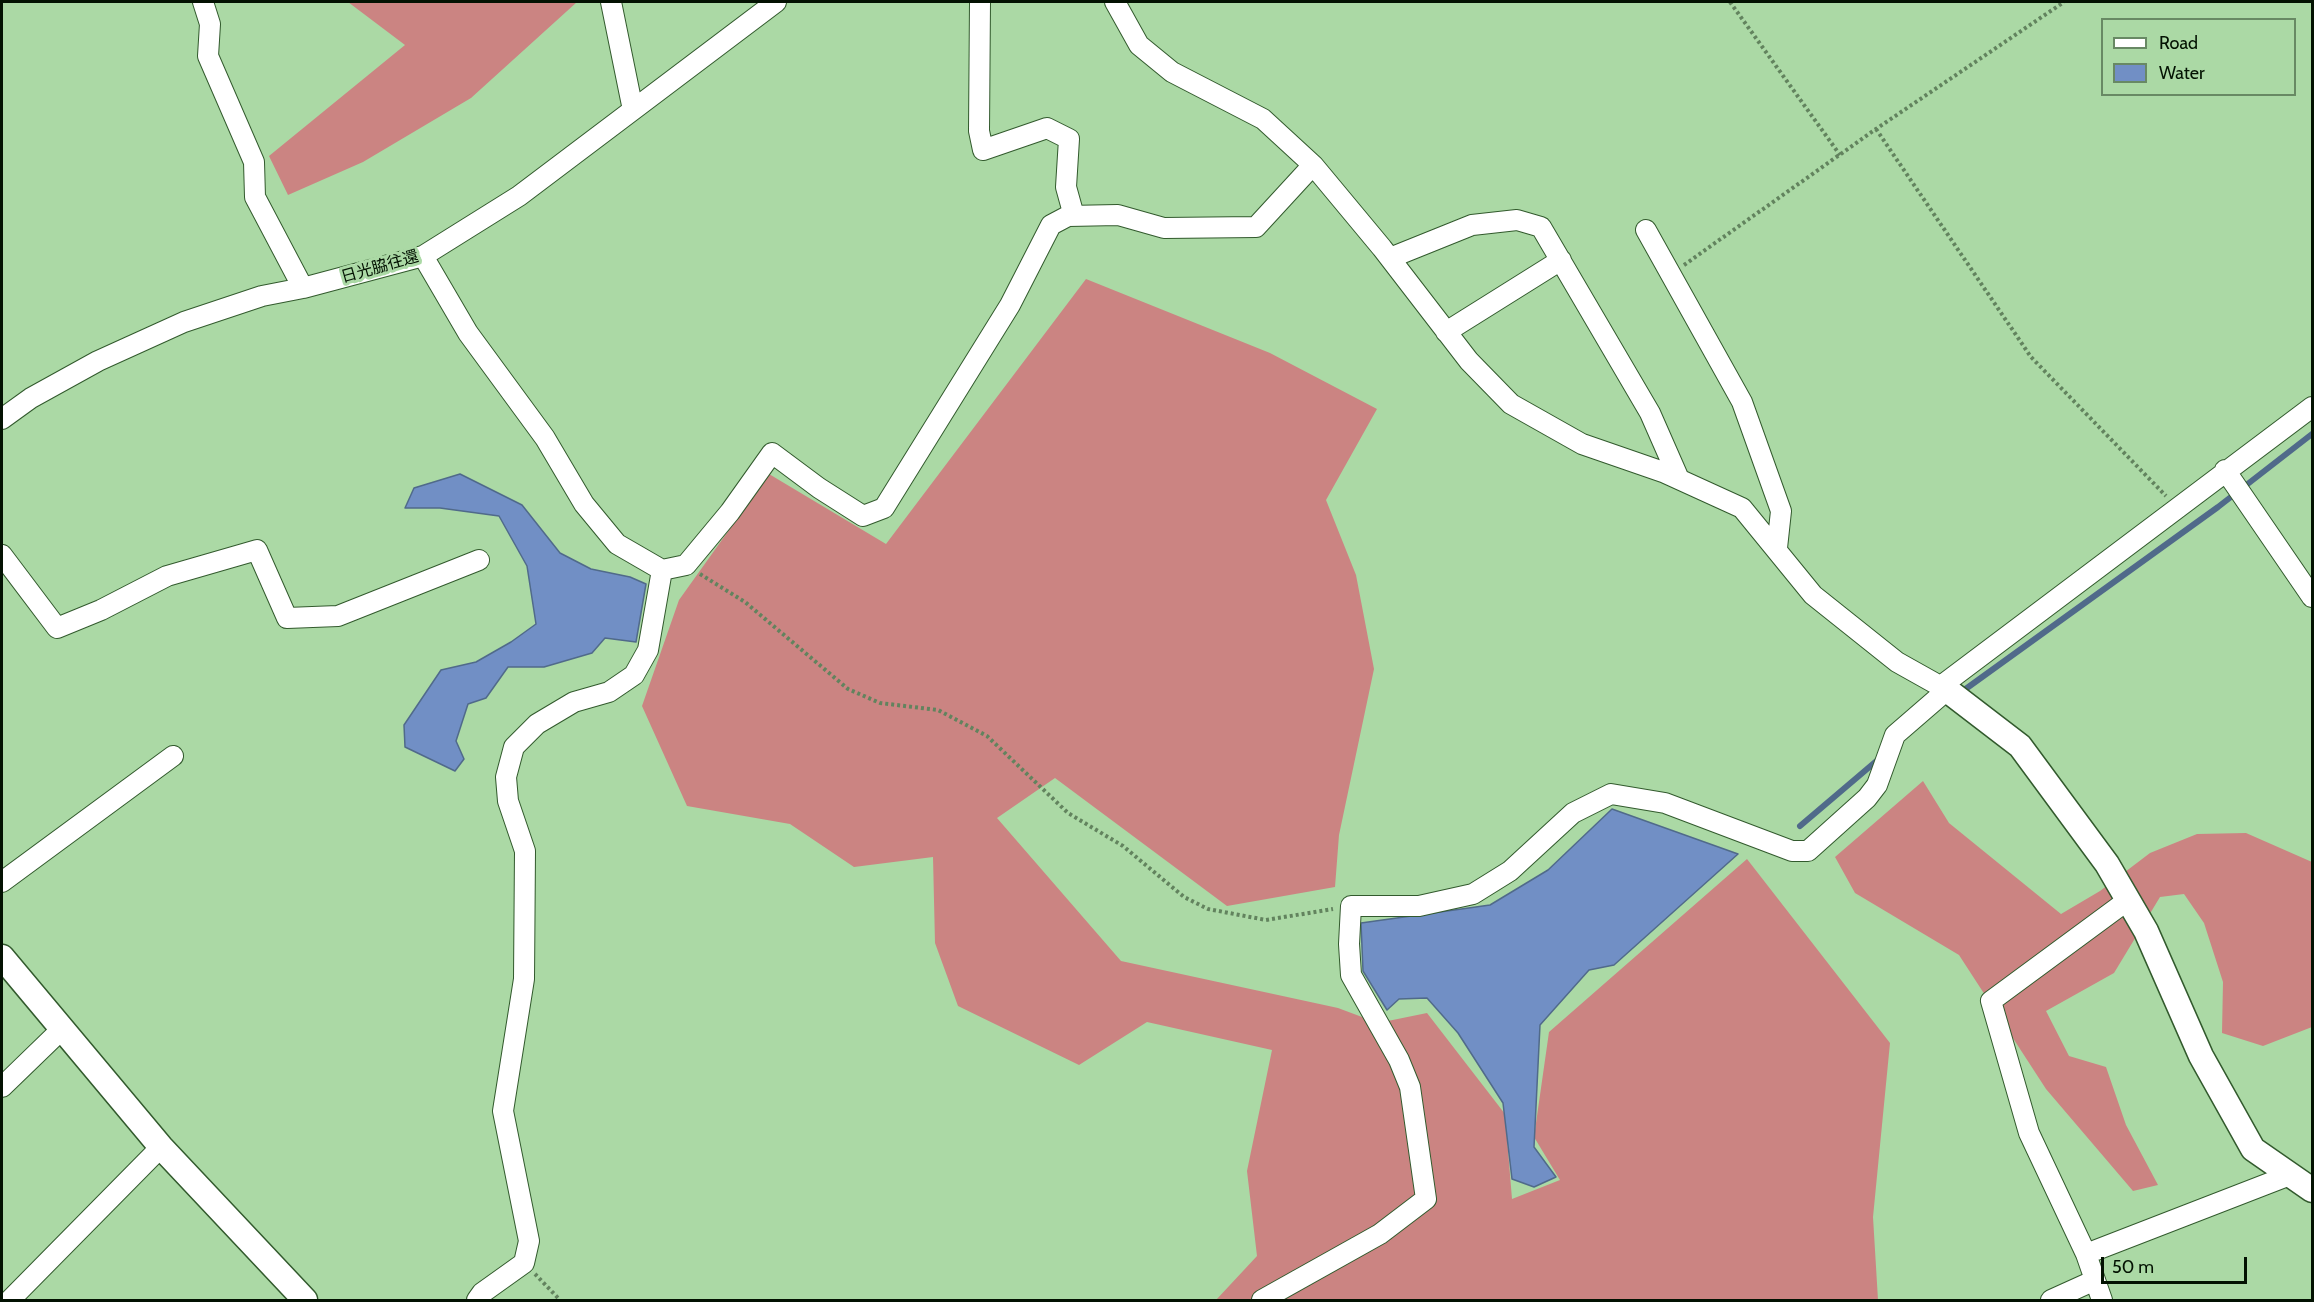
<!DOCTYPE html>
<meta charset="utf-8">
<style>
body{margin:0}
#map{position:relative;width:2314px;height:1302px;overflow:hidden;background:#abd9a5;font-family:Cabin,sans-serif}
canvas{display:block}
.frame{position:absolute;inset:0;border:3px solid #031202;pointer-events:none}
.legend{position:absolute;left:2101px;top:18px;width:195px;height:78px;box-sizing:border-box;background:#abd9a5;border:2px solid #688964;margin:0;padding:8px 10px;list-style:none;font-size:18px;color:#031202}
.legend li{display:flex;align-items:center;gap:12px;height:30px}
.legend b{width:30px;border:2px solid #688964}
.scale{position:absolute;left:2101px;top:1257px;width:146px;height:27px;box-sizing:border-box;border:3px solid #031202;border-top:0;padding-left:8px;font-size:18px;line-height:21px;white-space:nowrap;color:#031202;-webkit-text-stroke:4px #abd9a5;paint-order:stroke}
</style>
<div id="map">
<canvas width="2314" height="1302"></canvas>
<div class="frame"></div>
<ul class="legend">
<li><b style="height:8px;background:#fff"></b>Road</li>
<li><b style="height:16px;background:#718fc5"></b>Water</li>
</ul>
<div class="scale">50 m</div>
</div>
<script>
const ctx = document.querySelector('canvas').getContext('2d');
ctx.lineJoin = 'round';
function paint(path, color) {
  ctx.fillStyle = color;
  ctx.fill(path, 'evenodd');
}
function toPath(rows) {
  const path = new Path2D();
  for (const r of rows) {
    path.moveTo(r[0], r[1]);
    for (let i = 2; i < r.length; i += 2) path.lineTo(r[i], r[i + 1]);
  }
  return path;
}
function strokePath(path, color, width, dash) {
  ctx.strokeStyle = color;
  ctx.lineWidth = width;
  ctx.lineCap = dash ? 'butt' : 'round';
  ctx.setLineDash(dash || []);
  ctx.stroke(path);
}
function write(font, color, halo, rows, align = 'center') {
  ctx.font = font + ' Cabin,"Noto Sans JP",sans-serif';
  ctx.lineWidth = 6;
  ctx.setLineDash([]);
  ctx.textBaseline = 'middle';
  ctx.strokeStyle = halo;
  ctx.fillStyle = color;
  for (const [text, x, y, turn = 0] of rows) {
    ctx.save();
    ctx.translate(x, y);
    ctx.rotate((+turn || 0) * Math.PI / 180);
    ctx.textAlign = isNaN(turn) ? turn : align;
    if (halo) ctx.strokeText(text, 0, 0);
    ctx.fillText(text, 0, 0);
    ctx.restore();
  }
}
paint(toPath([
 [348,2,577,2,471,98,363,162,288,195,269,156,405,45],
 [1086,279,1270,353,1377,409,1326,500,1356,575,1374,669,1339,835,1335,887,1227,906,1055,778,997,818,1121,961,1338,1008,1378,1023,1427,1013,1505,1114,1512,1199,1560,1180,1534,1137,1549,1032,1747,859,1890,1043,1873,1217,1878,1300,1216,1300,1257,1256,1247,1171,1272,1050,1147,1022,1079,1065,958,1006,935,943,933,857,854,867,790,824,687,806,642,706,679,600,769,474,886,544],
 [1923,781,1949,823,2061,914,2100,891,2150,853,2197,834,2246,833,2312,862,2312,1027,2263,1046,2222,1033,2223,982,2204,923,2184,894,2160,897,2114,973,2046,1011,2069,1056,2106,1067,2126,1125,2158,1185,2133,1191,2046,1089,1959,955,1855,893,1835,857]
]), '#cb8482');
const water = toPath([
 [460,474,522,505,560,553,591,569,630,577,646,584,636,642,605,638,592,653,544,667,508,667,486,698,468,704,456,741,464,759,455,771,405,747,404,725,441,670,476,662,511,642,536,624,527,566,499,516,440,508,405,508,414,488,460,474],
 [1612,809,1738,854,1614,965,1589,970,1540,1025,1534,1147,1556,1177,1534,1187,1512,1179,1503,1103,1458,1033,1427,998,1399,999,1387,1010,1363,971,1361,923,1490,905,1548,870,1612,809]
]);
paint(water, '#718fc5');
strokePath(water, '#506a8a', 1.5);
strokePath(toPath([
 [1960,693,2218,507,2312,434],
 [1800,826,1880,758]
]), '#506a8a', 6);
const minor = toPath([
 [203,2,210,24,208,56,254,162,255,197,303,288],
 [611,2,633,110],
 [980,2,979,131,983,150,1047,128,1069,139,1066,187,1074,216],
 [1115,2,1139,45,1172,72,1263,119,1313,165,1382,248,1469,361,1511,404,1582,444,1663,472,1742,508,1813,595,1897,662,1947,690,1895,735,1877,785,1867,798,1808,851,1792,851,1665,803,1611,794,1573,813,1510,871,1473,894,1419,906,1351,906,1349,944,1351,975,1399,1060,1410,1087,1426,1199,1380,1234,1262,1300],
 [1646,230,1742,402,1781,511,1777,548],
 [423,256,468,333,545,438,584,504,617,544,662,570,686,565,730,512,772,453,819,488,863,516,884,508,1010,305,1051,225,1068,216,1118,215,1164,228,1256,227,1313,165],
 [1390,258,1472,225,1517,220,1541,227,1650,413,1679,479],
 [1446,332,1561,260],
 [2,419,31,398,98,361,184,322,262,296,303,288,423,256,519,196,776,2],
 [2225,470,2312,597],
 [2,555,57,628,101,610,167,576,257,550,287,618,338,616,479,560],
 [1941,686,2312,407],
 [2,882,173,756],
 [2,1087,63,1028],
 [2086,1254,2290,1175],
 [10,1300,161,1147],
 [477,1300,482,1293,524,1263,529,1241,503,1111,524,979,525,851,508,801,506,777,514,747,537,724,574,702,609,692,634,675,648,650,662,570],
 [2051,1300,2093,1281],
 [2102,1300,2086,1254,2029,1133,1991,1001,2128,900]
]);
const tertiary = toPath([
 [1947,690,2020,746,2107,864,2146,931,2201,1056,2253,1149,2312,1190],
 [2,957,161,1147,305,1300]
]);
strokePath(minor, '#325a2d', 22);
strokePath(tertiary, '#325a2d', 27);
strokePath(toPath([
 [1730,2,1840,155],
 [1876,129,2031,357,2166,496],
 [1684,265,1876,129,2064,2],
 [700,574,745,602,848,689,880,703,938,710,987,736,1068,813,1123,846,1184,897,1208,909,1266,920,1333,909],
 [535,1274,560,1300]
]), '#62835e', 4, [3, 3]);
strokePath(minor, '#fff', 20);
strokePath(tertiary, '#fff', 24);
write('16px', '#031202', '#abd9a5', [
 ["日光脇往還",380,267,-16]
]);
</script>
